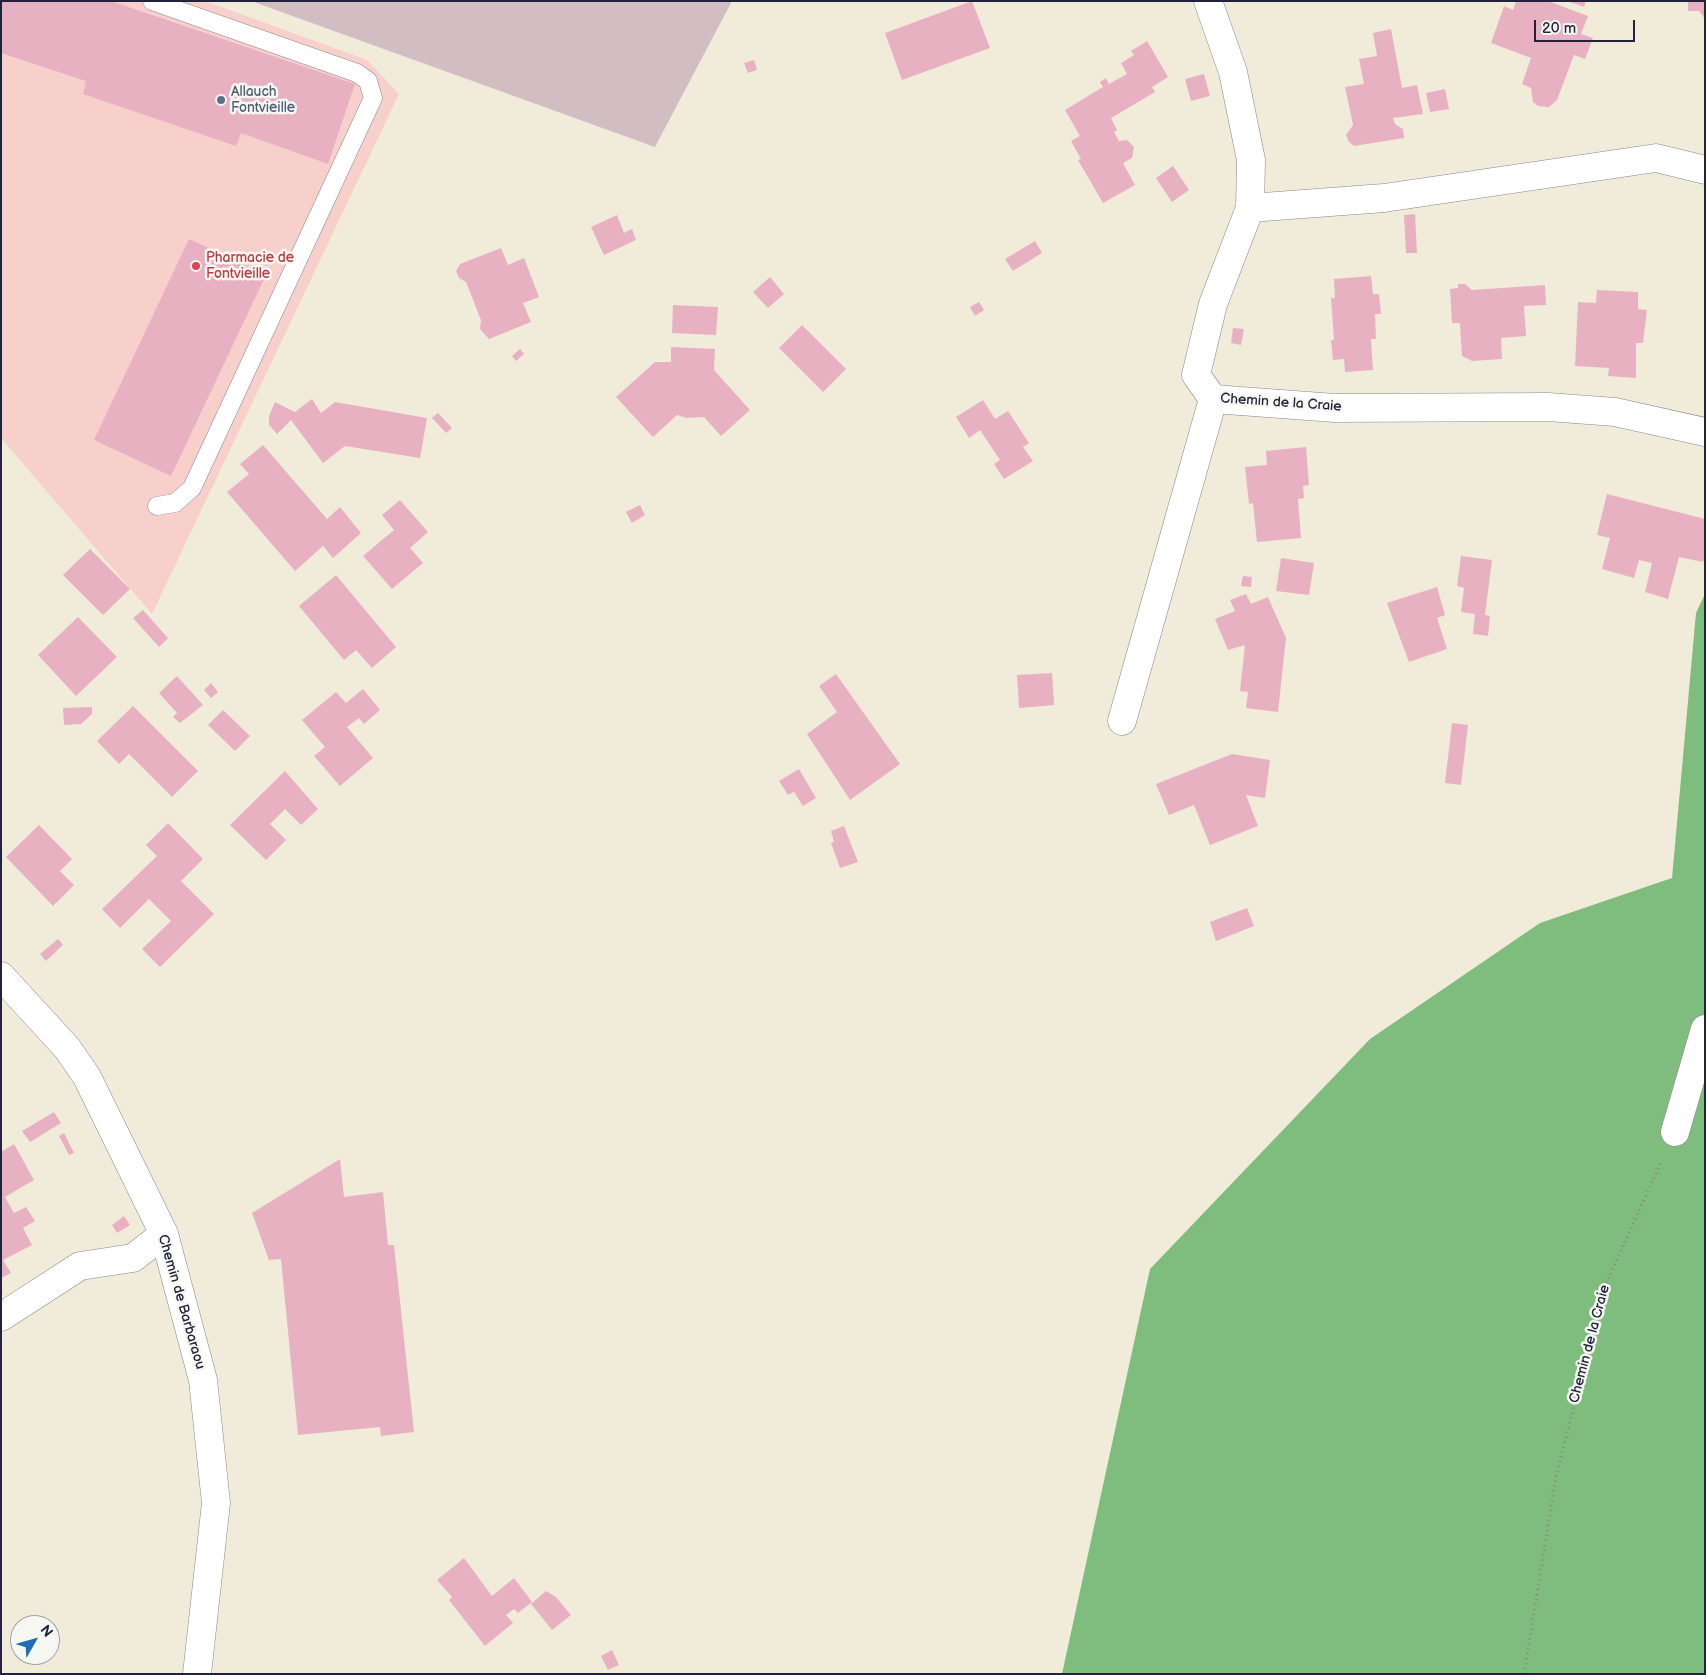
<!DOCTYPE html>
<style>
body{margin:0}
#map{position:relative;width:1706px;height:1675px;overflow:hidden;background:#f1ebda;font-family:"Balsamiq Sans",sans-serif}
canvas{display:block}
.frame{position:absolute;inset:0;border:2px solid #22223b;pointer-events:none}
.north{position:absolute;left:10px;top:1615px;width:50px;height:50px;box-sizing:border-box;background:#f6f6f2;border:1px solid #a1a1a9;border-radius:50%;rotate:52deg;font-size:14px;font-weight:700;line-height:20px;text-align:center;color:#22223b}
.north::after{content:'';display:block;margin:auto;width:18px;height:22px;background:#1f6fb2;clip-path:polygon(50% 0,100% 100%,50% 72%,0 100%)}
.scale{position:absolute;left:1534px;top:20px;width:101px;height:22px;box-sizing:border-box;border:2px solid #22223b;border-top:0;padding-left:6px;font-size:15px;line-height:18px;white-space:nowrap;color:#22223b;-webkit-text-stroke:4px #f6f6f2;paint-order:stroke}
</style>
<div id="map">
<canvas width="1706" height="1675"></canvas>
<div class="frame"></div>
<div class="north">N</div>
<div class="scale">20 m</div>
</div>
<script>
const ctx = document.querySelector('canvas').getContext('2d');
ctx.lineJoin = 'round';
function paint(path, color) {
  ctx.fillStyle = color;
  ctx.fill(path, 'evenodd');
}
function toPath(rows) {
  const path = new Path2D();
  for (const r of rows) {
    path.moveTo(r[0], r[1]);
    for (let i = 2; i < r.length; i += 2) path.lineTo(r[i], r[i + 1]);
  }
  return path;
}
function strokePath(path, color, width, dash) {
  ctx.strokeStyle = color;
  ctx.lineWidth = width;
  ctx.lineCap = dash ? 'butt' : 'round';
  ctx.setLineDash(dash || []);
  ctx.stroke(path);
}
function write(font, color, halo, rows, align = 'center') {
  ctx.font = font + ' "Balsamiq Sans",sans-serif';
  ctx.lineWidth = 5;
  ctx.setLineDash([]);
  ctx.textBaseline = 'middle';
  ctx.strokeStyle = halo;
  ctx.fillStyle = color;
  for (const [text, x, y, turn = 0] of rows) {
    ctx.save();
    ctx.translate(x, y);
    ctx.rotate((+turn || 0) * Math.PI / 180);
    ctx.textAlign = isNaN(turn) ? turn : align;
    if (halo) ctx.strokeText(text, 0, 0);
    ctx.fillText(text, 0, 0);
    ctx.restore();
  }
}
paint(toPath([
 [1,1,205,1,367,60,399,94,152,614,1,438]
]), '#f7d0cb');
paint(toPath([
 [251,1,732,1,655,147]
]), '#d2bec2');
paint(toPath([
 [1705,594,1705,1674,1062,1674,1150,1269,1370,1039,1540,923,1672,878,1696,613]
]), '#7ebd7d');
paint(toPath([
 [1,1,111,1,355,84,328,164,241,133,236,146,83,94,86,81,1,53],
 [972,1,990,48,902,80,885,33],
 [1516,1,1548,1,1588,16,1581,34,1593,38,1585,59,1574,55,1557,100,1549,107,1538,106,1533,102,1531,88,1522,84,1531,58,1491,43,1504,6,1513,10],
 [1567,1,1586,1,1584,7],
 [1688,1,1705,1,1705,19,1699,11,1688,11],
 [1391,29,1402,88,1417,85,1423,114,1393,118,1395,124,1403,129,1404,138,1354,146,1349,142,1346,135,1353,125,1345,87,1364,84,1359,59,1377,56,1373,33],
 [1147,41,1168,77,1152,87,1155,92,1111,118,1117,130,1114,132,1119,141,1127,140,1134,147,1132,158,1123,163,1135,185,1103,203,1078,160,1081,159,1071,141,1080,136,1065,110,1103,87,1100,82,1106,78,1109,84,1127,74,1121,63,1134,55,1131,51],
 [754,60,757,70,748,73,744,63],
 [1204,74,1210,96,1191,101,1185,79],
 [1445,89,1449,109,1430,112,1426,93],
 [1173,166,1189,190,1172,202,1156,178],
 [1415,214,1417,253,1406,253,1404,215],
 [617,215,624,233,632,229,636,240,604,255,591,227],
 [189,239,266,275,171,476,94,440],
 [1035,241,1042,253,1013,271,1005,259],
 [501,248,508,265,524,258,539,297,523,303,531,322,489,339,480,329,481,320,466,282,459,278,456,271,460,264],
 [1371,276,1373,294,1379,294,1381,314,1375,314,1376,339,1371,339,1373,370,1345,372,1344,359,1333,360,1331,340,1334,340,1331,298,1335,298,1334,279],
 [770,277,784,294,768,308,753,292],
 [1458,284,1465,284,1472,290,1545,285,1546,305,1524,306,1526,336,1501,338,1502,359,1472,361,1462,356,1460,323,1452,323,1450,289,1458,288],
 [1597,290,1638,292,1638,309,1647,310,1643,343,1636,343,1636,378,1608,376,1609,368,1575,366,1578,302,1596,303],
 [979,302,984,310,975,316,970,307],
 [673,305,718,307,716,335,672,333],
 [802,325,846,369,823,392,779,348],
 [1233,328,1244,329,1241,345,1231,343],
 [671,347,715,349,714,370,750,410,721,436,704,417,686,418,677,415,653,437,616,397,655,362,671,362],
 [520,349,524,354,516,361,512,356],
 [312,399,321,413,335,402,427,418,420,458,345,446,323,463,291,420,277,434,269,425,269,416,275,402,295,412],
 [983,400,995,419,1008,411,1029,443,1023,447,1033,461,1004,479,994,464,1000,460,980,430,969,438,956,417],
 [438,413,452,428,446,433,432,418],
 [263,445,327,519,340,507,361,533,333,558,323,546,295,571,227,492,249,474,240,464],
 [1306,447,1309,485,1303,486,1304,498,1298,499,1301,538,1257,542,1253,503,1249,504,1245,467,1267,465,1266,451],
 [1607,494,1705,519,1705,554,1703,562,1679,557,1668,599,1645,592,1652,563,1639,560,1634,578,1602,569,1610,538,1597,535],
 [400,500,428,532,410,548,423,563,392,589,363,556,394,530,382,515],
 [640,505,645,515,632,523,626,512],
 [90,549,130,589,103,615,63,575],
 [1461,556,1492,560,1485,615,1490,616,1488,636,1473,634,1475,614,1461,612,1464,588,1457,586],
 [1281,558,1314,563,1309,595,1276,591],
 [336,575,396,647,372,668,356,650,344,660,299,606],
 [1243,576,1252,577,1251,587,1241,586],
 [1437,587,1445,615,1437,618,1447,649,1409,662,1387,603],
 [1246,594,1251,604,1268,597,1286,638,1278,712,1246,708,1248,692,1240,691,1245,645,1228,650,1215,619,1235,611,1230,600],
 [143,610,168,638,159,647,133,618],
 [78,617,117,657,76,696,38,655],
 [1052,673,1054,705,1019,708,1017,675],
 [836,674,900,764,850,800,807,734,837,712,819,686],
 [177,676,203,705,180,723,173,717,177,713,159,693],
 [211,683,218,692,211,698,204,690],
 [363,689,380,710,364,724,359,718,347,727,373,758,340,786,314,756,325,747,302,720,336,692,346,703],
 [133,706,198,771,172,797,129,754,119,764,97,741],
 [92,707,92,714,81,724,64,725,63,708],
 [223,710,250,736,235,751,208,725],
 [1452,723,1468,725,1461,785,1445,783],
 [1232,754,1270,760,1265,798,1246,795,1258,826,1210,845,1194,805,1169,815,1156,784],
 [799,769,816,798,803,806,794,792,788,795,779,781],
 [285,771,318,809,301,825,285,809,270,824,286,840,266,860,230,825],
 [168,823,203,859,181,881,214,914,160,967,142,949,171,921,149,899,120,928,102,909,157,856,146,845],
 [39,825,72,859,60,871,74,885,53,906,6,857],
 [844,826,858,862,840,868,831,843,834,842,831,831],
 [1247,908,1254,926,1216,941,1210,922],
 [58,939,63,945,46,961,40,954],
 [54,1112,61,1123,30,1142,22,1131],
 [64,1133,74,1153,69,1155,59,1136],
 [14,1144,34,1180,5,1197,14,1213,26,1207,35,1221,23,1228,32,1245,3,1260,11,1273,1,1278,1,1152],
 [340,1159,344,1197,383,1192,388,1245,394,1245,414,1432,381,1436,380,1427,298,1435,281,1259,269,1260,252,1213],
 [124,1216,130,1225,117,1233,112,1225],
 [464,1558,492,1596,514,1578,532,1602,518,1613,514,1609,506,1615,513,1623,485,1646,449,1600,452,1597,437,1580],
 [546,1591,556,1597,571,1615,552,1630,531,1604],
 [612,1650,619,1665,608,1670,601,1656]
]), '#e8b1c2');
const lane = toPath([
 [152,1,357,73,368,81,373,98,192,488,175,503,157,506]
]);
const street = toPath([
 [1208,1,1233,72,1251,160,1250,208,1213,304,1196,375,1213,399,1335,408,1548,407,1615,412,1705,432],
 [1250,208,1384,198,1656,158,1705,170],
 [1122,721,1213,399],
 [1,976,67,1048,87,1077,164,1234,203,1380,216,1503,197,1674],
 [1675,1132,1705,1029],
 [1,1317,80,1266,133,1258,164,1234]
]);
strokePath(lane, '#8a868a', 19);
strokePath(street, '#8a868a', 29);
strokePath(toPath([
 [1524,1674,1556,1477,1604,1288,1662,1160]
]), '#8a868a', 3, [1, 4]);
strokePath(lane, '#fff', 18);
strokePath(street, '#fff', 28);
for (const [x, y, r, color] of [
 [221,100,5,"#5c6f8a"],
 [196,266,5,"#e0444e"]
]) {
  const dot = new Path2D();
  dot.arc(x, y, r, 0, 2 * Math.PI);
  ctx.fillStyle = color;
  ctx.fill(dot);
  strokePath(dot, '#f6f6f2', 2);
}
write('14px', '#4e5e75', '#f6f6f2', [
 ["Allauch",231,92],
 ["Fontvieille",231,108]
], 'left');
write('14px', '#be3a42', '#f6f6f2', [
 ["Pharmacie de",206,258],
 ["Fontvieille",206,274]
], 'left');
write('14px', '#22223b', '#f6f6f2', [
 ["Chemin de la Craie",1281,403,4],
 ["Chemin de Barbaraou",181,1302,74],
 ["Chemin de la Craie",1590,1344,-75]
]);
</script>
